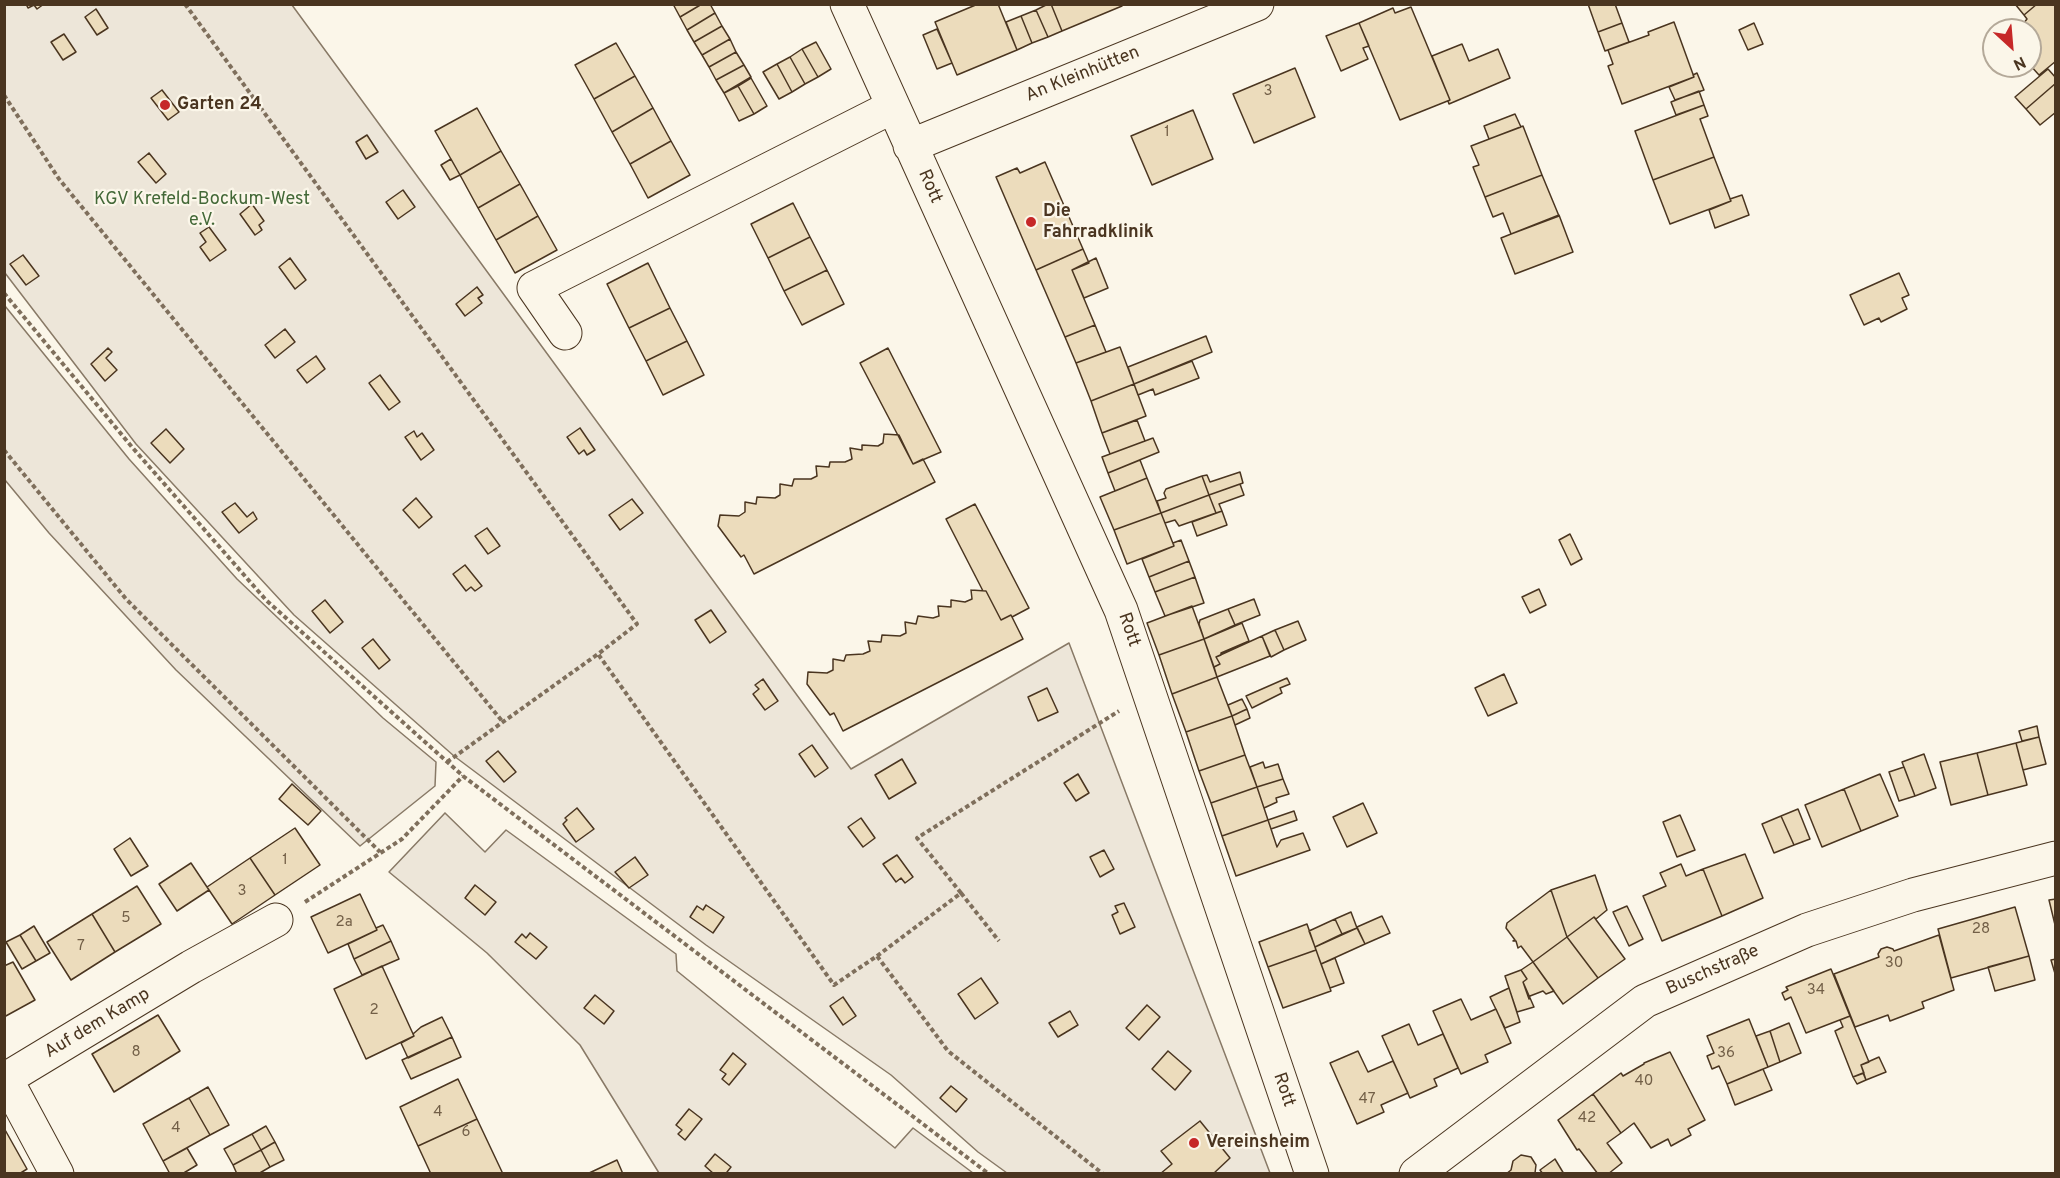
<!DOCTYPE html>
<meta charset="utf-8">
<style>
body{margin:0}
#map{position:relative;width:2060px;height:1178px;overflow:hidden;background:#fbf6e9;font-family:Overpass,sans-serif}
canvas{display:block}
.frame{position:absolute;inset:0;border:6px solid #4a3520;pointer-events:none}
.north{position:absolute;left:1982px;top:18px;width:60px;height:60px;box-sizing:border-box;background:#fbf6e9;border:2px solid #b4a999;border-radius:50%;rotate:154deg;font-size:16px;font-weight:700;line-height:24px;text-align:center;color:#4a3520}
.north::after{content:'';display:block;margin:auto;width:21px;height:27px;background:#c62828;clip-path:polygon(50% 0,100% 100%,50% 72%,0 100%)}
</style>
<div id="map">
<canvas width="2060" height="1178"></canvas>
<div class="frame"></div>
<div class="north">N</div>
</div>
<script>
const ctx = document.querySelector('canvas').getContext('2d');
ctx.lineJoin = 'round';
function paint(path, color) {
  ctx.fillStyle = color;
  ctx.fill(path, 'evenodd');
}
function toPath(rows) {
  const path = new Path2D();
  for (const r of rows) {
    path.moveTo(r[0], r[1]);
    for (let i = 2; i < r.length; i += 2) path.lineTo(r[i], r[i + 1]);
  }
  return path;
}
function strokePath(path, color, width, dash) {
  ctx.strokeStyle = color;
  ctx.lineWidth = width;
  ctx.lineCap = dash ? 'butt' : 'round';
  ctx.setLineDash(dash || []);
  ctx.stroke(path);
}
function write(font, color, halo, rows, align = 'center') {
  ctx.font = font + ' Overpass,sans-serif';
  ctx.lineWidth = 4.5;
  ctx.setLineDash([]);
  ctx.textBaseline = 'middle';
  ctx.strokeStyle = halo;
  ctx.fillStyle = color;
  for (const [text, x, y, turn = 0] of rows) {
    ctx.save();
    ctx.translate(x, y);
    ctx.rotate((+turn || 0) * Math.PI / 180);
    ctx.textAlign = isNaN(turn) ? turn : align;
    if (halo) ctx.strokeText(text, 0, 0);
    ctx.fillText(text, 0, 0);
    ctx.restore();
  }
}
const green = toPath([
 [5,5,292,5,851,769,1069,643,1270,1173,1007,1173,978,1152,891,1075,706,945,454,756,294,615,136,444,5,273,5,5],
 [5,306,129,459,237,579,383,718,436,762,435,786,360,846,176,670,49,533,5,480,5,306],
 [445,813,485,852,506,830,676,954,677,971,895,1148,913,1128,973,1173,659,1173,580,1045,487,953,389,872,445,813]
]);
paint(green, '#ede6d9');
strokePath(green, '#887966', 1.5);
const building = toPath([
 [26,4,44,4,37,9,34,5,28,8,26,4],
 [673,4,702,4,680,17,673,4],
 [702,4,710,4,715,13,687,30,680,17,702,4],
 [978,4,998,4,1017,50,957,75,935,22,978,4],
 [1048,4,1051,4,1062,31,1048,37,1036,10,1048,4],
 [1051,4,1121,4,1122,6,1062,31,1051,4],
 [1588,4,1615,4,1622,23,1598,32,1588,4],
 [2015,4,2037,4,2024,15,2015,4],
 [2037,4,2056,4,2056,61,2039,75,2030,65,2030,30,2023,24,2027,19,2024,15,2037,4],
 [1411,7,1450,100,1400,120,1359,23,1393,8,1395,13,1411,7],
 [96,9,108,28,97,35,85,17,96,9],
 [1036,10,1048,37,1032,43,1021,16,1036,10],
 [715,13,722,26,694,42,687,30,715,13],
 [1021,16,1032,43,1017,50,1006,22,1021,16],
 [1674,22,1694,77,1622,104,1608,66,1613,64,1608,50,1649,35,1648,32,1674,22],
 [1359,23,1369,46,1363,48,1368,59,1341,71,1326,36,1359,23],
 [1622,23,1629,42,1605,51,1598,32,1622,23],
 [1754,23,1763,44,1748,50,1739,30,1754,23],
 [722,26,730,39,702,55,694,42,722,26],
 [937,29,952,63,937,69,923,35,937,29],
 [64,34,76,52,63,60,51,42,64,34],
 [730,39,736,52,709,67,702,55,730,39],
 [816,42,831,69,818,77,802,49,816,42],
 [616,43,635,76,594,99,575,65,616,43],
 [1462,44,1469,61,1498,49,1510,78,1449,104,1448,101,1450,100,1432,56,1462,44],
 [802,49,818,77,805,84,790,57,802,49],
 [736,52,744,65,716,80,709,67,736,52],
 [790,57,805,84,792,92,777,64,790,57],
 [777,64,792,92,779,99,763,72,777,64],
 [744,65,751,77,724,93,716,80,744,65],
 [1295,68,1315,117,1254,143,1233,94,1295,68],
 [2048,69,2056,78,2056,83,2026,109,2015,97,2048,69],
 [1697,73,1704,90,1675,100,1669,87,1694,77,1693,75,1697,73],
 [635,76,653,108,612,132,594,99,635,76],
 [751,78,767,106,754,114,738,86,751,78],
 [2056,83,2056,112,2040,125,2026,109,2056,83],
 [738,86,754,114,739,121,724,93,738,86],
 [162,90,179,112,168,120,151,98,162,90],
 [1699,91,1704,105,1676,115,1671,102,1699,91],
 [1704,105,1708,116,1700,119,1714,157,1653,180,1635,131,1704,105],
 [477,108,501,151,460,175,435,131,477,108],
 [653,108,671,141,630,164,612,132,653,108],
 [1193,110,1213,159,1152,185,1131,136,1193,110],
 [1515,114,1521,127,1489,139,1484,126,1515,114],
 [1523,126,1542,175,1485,197,1473,167,1479,165,1471,146,1523,126],
 [367,135,378,152,366,159,356,142,367,135],
 [671,141,690,175,648,198,630,164,671,141],
 [501,151,520,184,478,208,460,175,501,151],
 [149,153,166,174,156,183,138,162,149,153],
 [1714,157,1731,201,1670,224,1653,180,1714,157],
 [451,159,460,175,450,180,441,165,451,159],
 [1045,162,1083,249,1036,270,996,177,1017,168,1020,173,1045,162],
 [1542,175,1559,216,1511,234,1503,213,1493,217,1485,197,1542,175],
 [520,184,538,216,496,240,478,208,520,184],
 [403,190,415,207,398,219,386,202,403,190],
 [1742,195,1749,215,1715,228,1709,210,1731,201,1730,199,1742,195],
 [793,203,810,237,768,258,751,224,793,203],
 [252,204,264,221,259,225,262,230,255,235,240,214,252,204],
 [1559,215,1573,252,1515,274,1501,238,1559,215],
 [538,216,557,250,515,273,496,240,538,216],
 [209,227,226,250,210,261,200,247,206,242,200,233,209,227],
 [810,237,827,270,784,291,768,258,810,237],
 [1083,249,1089,263,1072,270,1095,325,1065,337,1036,270,1083,249],
 [23,255,39,276,26,285,10,264,23,255],
 [290,258,306,280,295,289,279,267,290,258],
 [1096,258,1108,288,1084,298,1072,270,1096,258],
 [648,263,670,308,629,328,607,284,648,263],
 [827,270,844,304,802,325,784,291,827,270],
 [1899,273,1909,295,1902,298,1907,309,1881,322,1879,318,1864,325,1850,295,1899,273],
 [477,287,483,295,478,298,482,303,465,316,456,304,477,287],
 [670,308,687,341,646,361,629,328,670,308],
 [1095,325,1106,352,1076,363,1065,337,1095,325],
 [285,329,295,342,275,358,265,345,285,329],
 [1206,336,1212,352,1134,384,1128,367,1206,336],
 [687,341,704,375,663,395,646,361,687,341],
 [1120,347,1134,384,1091,401,1076,363,1120,347],
 [108,348,112,352,106,358,117,370,105,381,91,364,108,348],
 [888,348,941,452,913,464,860,363,888,348],
 [316,356,325,369,307,383,297,370,316,356],
 [1192,361,1199,378,1155,395,1153,389,1138,395,1134,384,1192,361],
 [380,375,400,402,389,410,369,383,380,375],
 [1134,384,1146,416,1102,433,1091,401,1134,384],
 [1137,420,1145,441,1110,454,1102,433,1137,420],
 [580,428,595,450,587,455,584,450,579,454,567,437,580,428],
 [166,429,184,449,170,463,151,443,166,429],
 [414,431,417,437,422,433,434,450,421,460,405,437,414,431],
 [884,434,899,435,913,464,923,459,935,482,754,574,744,555,741,557,718,526,720,515,739,516,745,512,745,502,756,504,757,497,775,498,780,495,780,484,792,486,794,479,811,479,817,476,816,466,829,467,830,462,845,462,852,459,850,448,862,450,862,445,878,446,883,443,884,434],
 [1153,438,1159,452,1108,473,1102,457,1153,438],
 [1140,460,1147,478,1115,491,1108,473,1140,460],
 [1240,472,1243,483,1209,495,1202,476,1207,475,1210,482,1240,472],
 [1202,476,1209,495,1161,513,1157,501,1166,498,1164,493,1166,489,1202,476],
 [1147,478,1161,513,1114,530,1100,497,1147,478],
 [1240,484,1244,495,1219,504,1222,511,1216,513,1209,495,1240,484],
 [1209,495,1216,513,1179,526,1175,520,1165,523,1161,513,1209,495],
 [416,498,432,517,419,528,403,510,416,498],
 [632,499,643,513,620,530,609,515,632,499],
 [235,503,247,517,253,512,257,519,239,533,222,512,235,503],
 [975,504,1029,608,1012,617,1011,615,1001,620,986,591,983,591,946,519,975,504],
 [1222,511,1227,525,1197,536,1192,522,1222,511],
 [1161,513,1174,546,1127,564,1114,530,1161,513],
 [487,528,500,546,488,554,475,536,487,528],
 [1570,534,1582,559,1571,565,1559,540,1570,534],
 [1181,540,1189,561,1149,577,1142,559,1174,546,1173,543,1181,540],
 [1189,561,1195,577,1155,592,1149,577,1189,561],
 [465,565,482,586,475,591,471,587,466,591,453,574,465,565],
 [1195,577,1204,603,1165,616,1155,592,1195,577],
 [1539,589,1546,605,1530,613,1522,597,1539,589],
 [971,590,986,591,1001,620,1011,615,1023,639,843,731,834,713,830,715,807,684,808,672,827,673,833,670,833,659,844,661,846,655,863,654,870,651,868,641,881,642,882,635,900,636,906,633,905,622,916,624,918,616,933,618,939,616,938,606,951,607,951,600,965,602,972,599,971,590],
 [1254,599,1260,615,1235,625,1228,609,1254,599],
 [325,600,343,622,330,633,312,611,325,600],
 [1192,606,1204,639,1159,655,1147,623,1192,606],
 [1228,609,1235,625,1204,639,1199,624,1200,620,1228,609],
 [711,610,726,632,710,643,695,620,711,610],
 [1298,621,1306,640,1284,650,1275,630,1298,621],
 [1242,623,1249,641,1221,653,1221,655,1216,657,1220,664,1214,667,1204,639,1242,623],
 [1275,630,1284,650,1271,657,1262,636,1275,630],
 [1262,636,1270,656,1217,677,1214,667,1220,664,1216,657,1262,636],
 [373,639,390,660,379,669,362,648,373,639],
 [1204,639,1217,677,1172,694,1159,655,1204,639],
 [1504,674,1517,703,1488,716,1475,688,1504,674],
 [1217,677,1232,716,1186,732,1172,694,1217,677],
 [1287,678,1290,684,1280,688,1282,693,1252,708,1246,696,1287,678],
 [763,679,778,701,765,710,753,694,759,689,755,685,763,679],
 [1047,688,1058,712,1038,721,1028,697,1047,688],
 [1242,699,1247,709,1232,716,1228,705,1242,699],
 [1247,709,1250,718,1235,725,1232,716,1247,709],
 [1232,716,1245,755,1199,771,1186,732,1232,716],
 [2037,726,2039,737,2022,741,2019,731,2037,726],
 [2039,737,2046,764,2023,770,2016,743,2039,737],
 [2016,743,2027,785,1988,795,1977,753,2016,743],
 [812,745,828,768,815,777,799,754,812,745],
 [498,751,516,772,504,782,486,761,498,751],
 [1977,753,1988,795,1951,805,1940,762,1977,753],
 [1924,754,1936,788,1915,796,1902,762,1924,754],
 [1245,755,1257,787,1211,803,1199,771,1245,755],
 [902,759,916,783,889,799,875,775,902,759],
 [1263,762,1265,768,1278,764,1283,779,1257,787,1250,767,1263,762],
 [1904,767,1915,796,1899,801,1889,772,1904,767],
 [1078,774,1089,793,1076,801,1064,783,1078,774],
 [1880,774,1898,816,1861,831,1844,789,1880,774],
 [1283,779,1289,794,1276,798,1277,802,1264,808,1257,787,1283,779],
 [292,784,321,811,308,825,279,799,292,784],
 [1257,787,1268,820,1222,836,1211,803,1257,787],
 [1844,789,1861,831,1822,847,1805,805,1844,789],
 [1363,803,1377,833,1347,847,1333,817,1363,803],
 [577,808,594,829,576,842,563,824,567,820,565,818,577,808],
 [1798,809,1810,839,1794,845,1781,816,1798,809],
 [1294,811,1297,820,1271,829,1268,820,1294,811],
 [1680,815,1695,850,1677,857,1663,822,1680,815],
 [1781,816,1794,845,1774,853,1762,824,1781,816],
 [861,818,875,838,863,847,848,827,861,818],
 [1268,820,1277,847,1281,840,1303,833,1310,850,1236,876,1222,836,1268,820],
 [295,828,320,865,275,895,250,858,295,828],
 [130,838,148,866,131,876,114,849,130,838],
 [1104,850,1114,869,1100,877,1090,857,1104,850],
 [1745,854,1763,898,1722,916,1703,869,1745,854],
 [897,855,913,877,905,883,901,878,896,882,883,864,897,855],
 [635,857,648,875,629,888,615,872,635,857],
 [250,858,275,895,232,924,207,887,250,858],
 [191,863,209,890,177,911,159,884,191,863],
 [1681,864,1686,876,1703,869,1722,916,1662,941,1643,896,1666,886,1660,873,1681,864],
 [1595,875,1607,910,1596,919,1594,917,1567,937,1551,890,1595,875],
 [475,885,496,902,485,915,465,898,475,885],
 [137,886,161,924,115,952,92,914,137,886],
 [1551,890,1567,937,1533,962,1521,946,1518,948,1516,941,1513,941,1515,940,1506,928,1507,923,1551,890],
 [360,894,377,930,328,953,311,917,360,894],
 [2056,899,2056,929,2049,900,2056,899],
 [1124,903,1135,927,1120,934,1112,915,1118,912,1115,906,1124,903],
 [706,905,724,917,713,933,690,917,697,906,703,910,706,905],
 [1627,906,1643,939,1629,946,1613,912,1627,906],
 [2015,907,2029,956,1951,978,1938,929,2015,907],
 [1351,912,1357,928,1342,934,1335,919,1351,912],
 [92,914,115,952,71,980,47,942,92,914],
 [1382,916,1390,933,1365,944,1357,927,1382,916],
 [1594,917,1625,959,1598,978,1567,937,1594,917],
 [1335,919,1342,934,1315,947,1309,931,1335,919],
 [1307,924,1316,950,1268,967,1259,942,1307,924],
 [383,925,391,941,354,959,348,944,377,930,376,928,383,925],
 [34,926,50,953,36,961,20,935,34,926],
 [1357,928,1365,944,1321,964,1315,947,1357,928],
 [530,933,547,947,536,959,515,942,522,934,526,938,530,933],
 [20,935,36,961,22,969,6,942,20,935],
 [1939,935,1954,990,1922,1002,1924,1008,1890,1021,1888,1015,1855,1027,1834,974,1879,957,1878,954,1881,949,1887,947,1893,949,1894,951,1939,935],
 [1567,937,1598,978,1563,1004,1533,962,1567,937],
 [391,941,399,959,362,975,354,959,391,941],
 [1316,950,1331,991,1283,1008,1268,967,1316,950],
 [2029,956,2035,980,1995,991,1988,967,2029,956],
 [1335,958,1344,983,1330,988,1321,964,1335,958],
 [2056,959,2056,977,2051,960,2056,959],
 [13,962,35,1000,4,1017,4,966,13,962],
 [1533,962,1554,991,1546,994,1543,991,1530,996,1529,999,1523,982,1527,979,1521,970,1533,962],
 [382,966,414,1036,366,1059,334,989,382,966],
 [1831,969,1850,1016,1806,1033,1791,997,1785,1000,1782,993,1788,990,1786,987,1831,969],
 [1521,970,1527,979,1523,982,1534,1007,1517,1012,1505,976,1521,970],
 [981,978,998,1003,975,1019,958,994,981,978],
 [1509,988,1520,1022,1505,1028,1490,997,1509,988],
 [595,995,614,1011,604,1024,584,1008,595,995],
 [843,997,856,1016,843,1025,830,1006,843,997],
 [1461,999,1471,1020,1496,1009,1511,1043,1485,1055,1488,1062,1461,1074,1433,1011,1461,999],
 [1147,1005,1160,1017,1139,1040,1126,1028,1147,1005],
 [1070,1011,1078,1025,1058,1037,1049,1023,1070,1011],
 [158,1015,180,1051,114,1092,92,1054,158,1015],
 [1850,1016,1869,1062,1861,1065,1864,1073,1853,1077,1835,1031,1843,1027,1840,1020,1850,1016],
 [442,1017,452,1037,408,1058,401,1043,414,1036,413,1034,421,1027,442,1017],
 [1749,1019,1768,1067,1727,1084,1719,1066,1712,1069,1707,1056,1714,1053,1707,1036,1749,1019],
 [1789,1023,1801,1053,1780,1062,1770,1031,1789,1023],
 [1409,1024,1418,1045,1443,1034,1458,1068,1434,1079,1437,1086,1410,1098,1382,1036,1409,1024],
 [1770,1031,1780,1062,1768,1067,1756,1036,1770,1031],
 [452,1037,461,1057,411,1079,402,1060,452,1037],
 [1168,1051,1191,1071,1175,1090,1152,1069,1168,1051],
 [1358,1051,1368,1072,1393,1061,1408,1093,1381,1105,1384,1112,1357,1124,1330,1063,1358,1051],
 [1670,1052,1705,1120,1688,1129,1691,1135,1671,1146,1668,1139,1651,1148,1634,1123,1621,1133,1593,1094,1621,1073,1623,1076,1644,1064,1644,1063,1670,1052],
 [733,1053,746,1064,729,1085,722,1079,726,1074,720,1070,733,1053],
 [1879,1057,1886,1072,1866,1080,1861,1065,1879,1057],
 [1763,1069,1772,1090,1735,1105,1727,1084,1763,1069],
 [1863,1073,1866,1080,1857,1084,1853,1077,1863,1073],
 [458,1079,477,1119,418,1146,400,1107,458,1079],
 [951,1086,967,1099,956,1112,940,1098,951,1086],
 [208,1087,229,1125,210,1135,189,1098,208,1087],
 [1593,1094,1621,1133,1607,1143,1622,1163,1608,1174,1598,1174,1579,1149,1577,1150,1558,1120,1593,1094],
 [189,1098,210,1135,163,1161,143,1124,189,1098],
 [689,1109,702,1119,685,1140,678,1134,682,1130,676,1125,689,1109],
 [477,1119,503,1174,431,1174,418,1146,477,1119],
 [1200,1121,1230,1158,1213,1174,1160,1174,1172,1164,1161,1151,1200,1121],
 [266,1126,275,1142,261,1150,252,1134,266,1126],
 [4,1128,27,1169,19,1174,4,1174,4,1128],
 [252,1134,261,1150,233,1165,224,1149,252,1134],
 [275,1142,284,1160,270,1167,261,1150,275,1142],
 [187,1148,197,1165,182,1174,170,1174,163,1161,187,1148],
 [261,1150,270,1167,258,1174,237,1174,233,1165,261,1150],
 [715,1154,731,1167,727,1172,729,1174,714,1174,705,1166,715,1154],
 [1521,1155,1531,1157,1536,1165,1535,1173,1538,1174,1506,1174,1511,1170,1513,1161,1521,1155],
 [1555,1159,1564,1174,1543,1174,1540,1170,1555,1159],
 [617,1160,623,1174,587,1174,617,1160]
]);
paint(building, '#ecdcbc');
strokePath(building, '#4a3520', 1.5);
const minor = toPath([
 [847,4,1121,610,1312,1174],
 [910,146,1257,4],
 [565,333,534,288,892,107],
 [6,1079,57,1174],
 [4,1080,191,967,276,920],
 [1416,1174,1645,1001,1807,930,1913,895,2056,858]
]);
strokePath(minor, '#4a3520', 35);
strokePath(toPath([
 [185,4,637,624,598,654,834,985,877,956,948,1051,1103,1174],
 [4,95,59,179,502,721],
 [4,293,132,447,266,600,463,776,989,1174],
 [4,450,126,599,380,852],
 [447,762,598,654],
 [961,893,917,838,1119,711],
 [305,902,402,839,463,776],
 [877,956,961,893,999,941]
]), '#7f6f5c', 4, [4.5, 3]);
strokePath(minor, '#fbf6e9', 33);
for (const [x, y, r, color] of [
 [165,105,6,"#c62828"],
 [1031,222,6,"#c62828"],
 [1194,1143,6,"#c62828"]
]) {
  const dot = new Path2D();
  dot.arc(x, y, r, 0, 2 * Math.PI);
  ctx.fillStyle = color;
  ctx.fill(dot);
  strokePath(dot, '#fbf6e9', 2);
}
write('15px', '#725f47', null, [
 ["3",1268,92],
 ["1",1167,133],
 ["1",285,861],
 ["3",242,892],
 ["5",126,919],
 ["2a",344,923],
 ["28",1981,930],
 ["7",81,947],
 ["30",1894,964],
 ["34",1816,991],
 ["2",374,1011],
 ["8",136,1053],
 ["36",1726,1054],
 ["40",1644,1082],
 ["47",1367,1100],
 ["4",438,1113],
 ["42",1587,1119],
 ["4",176,1129],
 ["6",466,1133]
]);
write('18px', '#4a3520', '#fbf6e9', [
 ["An Kleinhütten",1083,75,-22],
 ["Rott",929,187,66],
 ["Rott",1128,630,71],
 ["Buschstraße",1713,971,-24],
 ["Auf dem Kamp",98,1024,-31],
 ["Rott",1283,1090,71]
]);
write('bold 18px', '#4a3520', '#fbf6e9', [
 ["Garten 24",177,105],
 ["Die",1043,212],
 ["Fahrradklinik",1043,233],
 ["Vereinsheim",1206,1143]
], 'left');
write('18px', '#436837', '#fbf6e9', [
 ["KGV Krefeld-Bockum-West",202,200],
 ["e.V.",202,221]
]);
</script>
